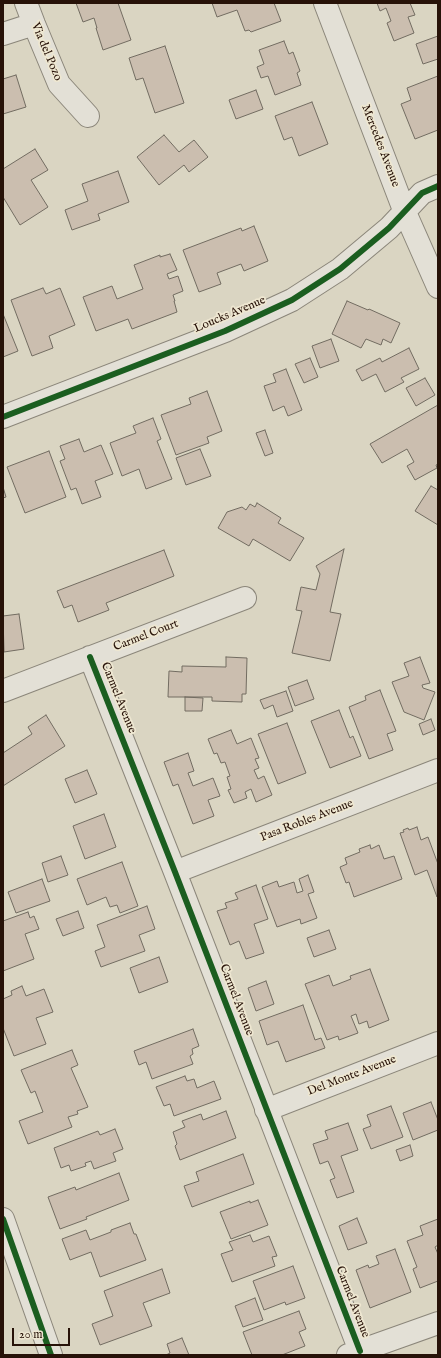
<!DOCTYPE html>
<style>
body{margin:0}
#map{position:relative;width:441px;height:1358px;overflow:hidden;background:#dad5c2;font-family:"IM FELL English",serif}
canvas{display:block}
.frame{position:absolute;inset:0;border:4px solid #271208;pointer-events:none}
.scale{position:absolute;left:12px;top:1328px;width:58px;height:18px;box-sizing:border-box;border:2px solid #271208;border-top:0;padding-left:5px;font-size:12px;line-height:14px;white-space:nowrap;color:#271208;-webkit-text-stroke:3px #eee7d1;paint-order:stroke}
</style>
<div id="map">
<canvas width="441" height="1358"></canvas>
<div class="frame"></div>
<div class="scale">20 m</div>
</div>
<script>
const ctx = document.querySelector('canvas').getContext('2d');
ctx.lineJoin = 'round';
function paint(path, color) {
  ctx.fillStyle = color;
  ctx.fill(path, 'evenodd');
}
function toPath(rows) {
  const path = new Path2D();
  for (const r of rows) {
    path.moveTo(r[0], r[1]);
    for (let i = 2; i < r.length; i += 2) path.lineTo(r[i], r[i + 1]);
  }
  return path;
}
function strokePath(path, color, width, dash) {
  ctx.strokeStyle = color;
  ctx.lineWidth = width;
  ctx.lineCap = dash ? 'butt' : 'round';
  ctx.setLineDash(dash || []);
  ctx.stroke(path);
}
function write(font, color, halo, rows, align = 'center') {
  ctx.font = font + ' "IM FELL English",serif';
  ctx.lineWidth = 3.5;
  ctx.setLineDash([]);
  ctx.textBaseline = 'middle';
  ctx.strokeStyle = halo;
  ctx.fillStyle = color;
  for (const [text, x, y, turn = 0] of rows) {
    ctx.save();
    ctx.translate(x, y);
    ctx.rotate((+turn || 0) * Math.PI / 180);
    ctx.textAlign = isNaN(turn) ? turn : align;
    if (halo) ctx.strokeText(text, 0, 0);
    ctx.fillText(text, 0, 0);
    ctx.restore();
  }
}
const building = toPath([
 [76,3,118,3,131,40,103,50,96,28,97,28,94,18,83,22,76,3],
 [212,3,274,3,281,21,251,32,249,30,245,31,237,10,217,17,212,3],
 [377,3,410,3,415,15,408,17,414,33,394,41,387,23,391,21,386,8,380,11,377,3],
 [438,36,438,59,423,64,416,44,438,36],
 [284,41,289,54,293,52,300,71,297,73,301,85,275,95,268,76,261,78,257,67,264,64,259,50,284,41],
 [165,46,184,103,155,113,143,78,136,80,129,58,165,46],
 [16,75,26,107,3,114,3,79,16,75],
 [438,76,438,130,415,139,401,104,411,100,407,88,438,76],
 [256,90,263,109,236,119,229,100,256,90],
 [312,102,328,144,299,156,292,137,284,140,275,116,312,102],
 [164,135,179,152,194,140,208,157,189,172,184,165,159,185,137,157,164,135],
 [35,149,48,170,31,180,48,207,20,225,3,197,3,169,35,149],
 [118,171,129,202,98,214,100,220,72,230,65,210,88,201,82,184,118,171],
 [254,226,268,261,244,271,241,264,217,273,221,284,199,292,183,250,241,228,242,231,254,226],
 [170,254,177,270,167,274,169,279,178,276,183,291,173,295,175,301,174,301,177,312,132,329,128,319,96,331,83,297,112,286,117,299,143,289,134,265,160,255,160,257,170,254],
 [43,288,46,294,60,288,75,325,49,336,53,348,32,356,11,300,43,288],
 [347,301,368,310,369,309,400,323,391,343,383,339,381,345,366,339,361,348,332,334,347,301],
 [3,314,18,351,3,357,3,314],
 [331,339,339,361,320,368,312,346,331,339],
 [409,348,419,369,401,378,404,382,385,392,376,374,362,381,356,370,380,358,382,362,409,348],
 [310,358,318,377,304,383,295,364,310,358],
 [286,369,302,410,288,416,284,406,273,411,264,386,276,382,273,374,286,369],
 [425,378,435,395,416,406,406,388,425,378],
 [207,391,222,431,207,437,209,443,176,455,161,415,191,404,189,398,207,391],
 [438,405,438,464,436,465,437,468,415,480,407,466,414,462,407,449,382,463,370,444,438,405],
 [153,418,161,439,157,441,172,479,146,489,139,469,122,476,110,443,136,433,133,426,153,418],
 [265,430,273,453,265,456,256,433,265,430],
 [79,439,84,452,101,445,113,474,95,481,101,497,82,504,76,488,71,490,60,461,65,459,60,446,79,439],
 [200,449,211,476,186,485,176,458,200,449],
 [49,451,66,497,25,513,7,467,49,451],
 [431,486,438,490,438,525,415,511,431,486],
 [3,487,6,497,3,498,3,487],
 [257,503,281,518,278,523,304,538,290,561,253,539,249,546,218,528,227,512,242,507,246,510,250,504,255,507,257,503],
 [344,549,330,612,341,614,330,661,292,653,302,611,296,610,301,587,316,590,320,574,316,566,344,549],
 [164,550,174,576,106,603,109,610,78,622,72,605,64,608,57,591,164,550],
 [19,614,24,649,4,652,3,616,19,614],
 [226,657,247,658,246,694,242,694,242,702,212,701,212,697,168,697,169,671,182,672,182,666,226,667,226,657],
 [420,657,430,683,422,685,423,688,435,692,424,720,404,712,392,682,409,676,404,663,420,657],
 [307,680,314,699,295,706,288,687,307,680],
 [380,690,396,731,387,734,393,750,369,759,349,707,366,700,365,696,380,690],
 [286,691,293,711,277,717,273,705,264,709,260,700,286,691],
 [185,697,203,698,202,711,185,711,185,697],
 [339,710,350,738,353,736,361,756,330,768,311,721,339,710],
 [46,715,65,746,3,786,3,753,32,734,28,727,46,715],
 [431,719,435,730,423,735,419,724,431,719],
 [287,723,306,773,278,784,258,734,287,723],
 [231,730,237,744,251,738,259,758,255,759,259,768,254,770,258,779,264,776,272,795,256,802,251,789,245,792,247,798,234,803,228,790,231,789,227,777,230,776,225,762,221,763,217,753,214,754,208,739,231,730],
 [188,753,194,771,188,773,193,786,213,778,220,796,208,800,214,816,193,824,178,784,173,786,164,762,188,753],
 [87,770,97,794,75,803,65,779,87,770],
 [104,814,116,847,85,859,73,826,104,814],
 [417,827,421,840,428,837,438,864,437,897,427,870,415,875,400,833,404,832,403,830,408,828,409,830,417,827],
 [370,845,371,849,379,845,384,859,394,856,402,879,354,897,349,882,346,883,340,867,347,864,345,858,360,852,359,849,370,845],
 [61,856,68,875,48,882,42,863,61,856],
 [122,862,138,906,120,913,117,905,110,907,106,897,87,905,77,879,122,862],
 [308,875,314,892,308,894,317,918,301,924,300,919,277,927,262,887,277,881,279,887,294,882,297,893,303,891,299,879,308,875],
 [42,879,50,901,16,913,8,892,42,879],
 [256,885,268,919,254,924,264,953,246,959,239,941,230,945,217,911,227,908,225,903,238,899,235,893,256,885],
 [147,906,155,929,139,935,145,951,101,967,95,951,105,947,97,925,147,906],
 [78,911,84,928,63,936,56,919,78,911],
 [28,912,30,918,34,916,39,929,25,934,34,959,3,971,3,921,28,912],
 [329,930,336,949,314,957,307,938,329,930],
 [159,957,168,982,139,993,130,968,159,957],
 [370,969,389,1020,369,1028,367,1021,359,1024,356,1014,351,1016,358,1033,339,1040,338,1036,327,1040,305,984,329,975,333,986,351,979,350,976,370,969],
 [266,981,274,1004,256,1011,248,988,266,981],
 [22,986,26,996,44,989,53,1012,36,1018,46,1044,14,1056,3,1028,3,999,12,995,11,991,22,986],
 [303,1005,315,1040,321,1038,325,1048,286,1062,278,1041,267,1045,259,1021,303,1005],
 [193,1029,199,1046,192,1049,193,1054,190,1056,193,1064,152,1079,146,1062,139,1065,134,1051,193,1029],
 [72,1050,78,1065,71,1068,88,1107,77,1111,78,1114,68,1117,72,1127,28,1144,19,1121,43,1112,35,1091,31,1093,21,1070,72,1050],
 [185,1076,187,1081,194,1079,197,1088,214,1081,221,1099,174,1116,170,1104,164,1106,156,1087,185,1076],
 [431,1102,438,1120,438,1130,413,1140,403,1113,431,1102],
 [391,1106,403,1137,371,1149,363,1129,371,1126,367,1115,391,1106],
 [226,1111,236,1138,180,1160,175,1146,177,1144,173,1132,185,1127,182,1121,201,1114,203,1120,226,1111],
 [348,1123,358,1150,341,1156,354,1192,337,1198,330,1180,335,1178,328,1161,320,1164,313,1144,328,1139,325,1131,348,1123],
 [115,1129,123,1149,113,1153,116,1161,94,1169,91,1161,85,1163,86,1166,71,1171,69,1165,61,1168,54,1148,98,1131,100,1135,115,1129],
 [410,1145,413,1156,400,1161,396,1150,410,1145],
 [243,1154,254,1184,192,1207,184,1186,199,1181,196,1172,243,1154],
 [119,1173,129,1200,86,1217,87,1219,60,1229,48,1197,75,1187,76,1190,119,1173],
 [258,1200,268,1225,231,1239,220,1212,250,1201,250,1203,258,1200],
 [357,1218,367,1243,348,1250,339,1226,357,1218],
 [438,1219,438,1245,435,1247,438,1254,438,1281,420,1288,413,1269,417,1267,407,1241,423,1235,420,1226,438,1219],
 [130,1223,134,1234,136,1234,146,1260,100,1277,91,1252,70,1260,62,1239,86,1230,90,1240,111,1232,111,1230,130,1223],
 [250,1235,253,1242,269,1236,277,1256,272,1257,275,1266,232,1282,221,1254,233,1250,229,1242,250,1235],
 [395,1249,411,1292,370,1308,356,1270,368,1265,369,1268,379,1264,376,1256,395,1249],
 [293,1266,305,1298,286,1305,285,1302,264,1310,253,1281,293,1266],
 [162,1269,170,1293,143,1303,152,1326,100,1345,92,1324,113,1316,104,1291,162,1269],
 [255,1298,263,1320,243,1327,235,1306,255,1298],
 [299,1311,306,1329,299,1332,305,1346,282,1355,252,1355,243,1332,299,1311],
 [182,1338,189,1355,166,1355,170,1353,167,1344,182,1338]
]);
paint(building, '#cbbeaf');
strokePath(building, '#726c61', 1);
const minor = toPath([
 [26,3,34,24,59,84,88,116],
 [325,3,404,210,438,287],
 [3,34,34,24],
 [3,417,225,331,292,300,340,269,389,228,422,193,438,186],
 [90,657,175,872,360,1351],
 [3,691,245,598],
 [175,872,438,770],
 [266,1110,438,1043],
 [3,1219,51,1355],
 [348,1355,438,1323]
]);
strokePath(minor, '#8b867a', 24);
strokePath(minor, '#e3e0d6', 22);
strokePath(toPath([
 [3,417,225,331,292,300,340,269,389,228,422,193,438,186],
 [90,657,175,872,360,1351],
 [3,1219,51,1355]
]), '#1b5e20', 6);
write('12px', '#271208', '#eee7d1', [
 ["Via del Pozo",46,52,67],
 ["Mercedes Avenue",380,146,69],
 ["Loucks Avenue",230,315,-23],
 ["Carmel Court",146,636,-21],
 ["Carmel Avenue",118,698,68],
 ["Pasa Robles Avenue",307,821,-21],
 ["Carmel Avenue",236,1000,69],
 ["Del Monte Avenue",352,1076,-21],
 ["Carmel Avenue",352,1302,69]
]);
</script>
